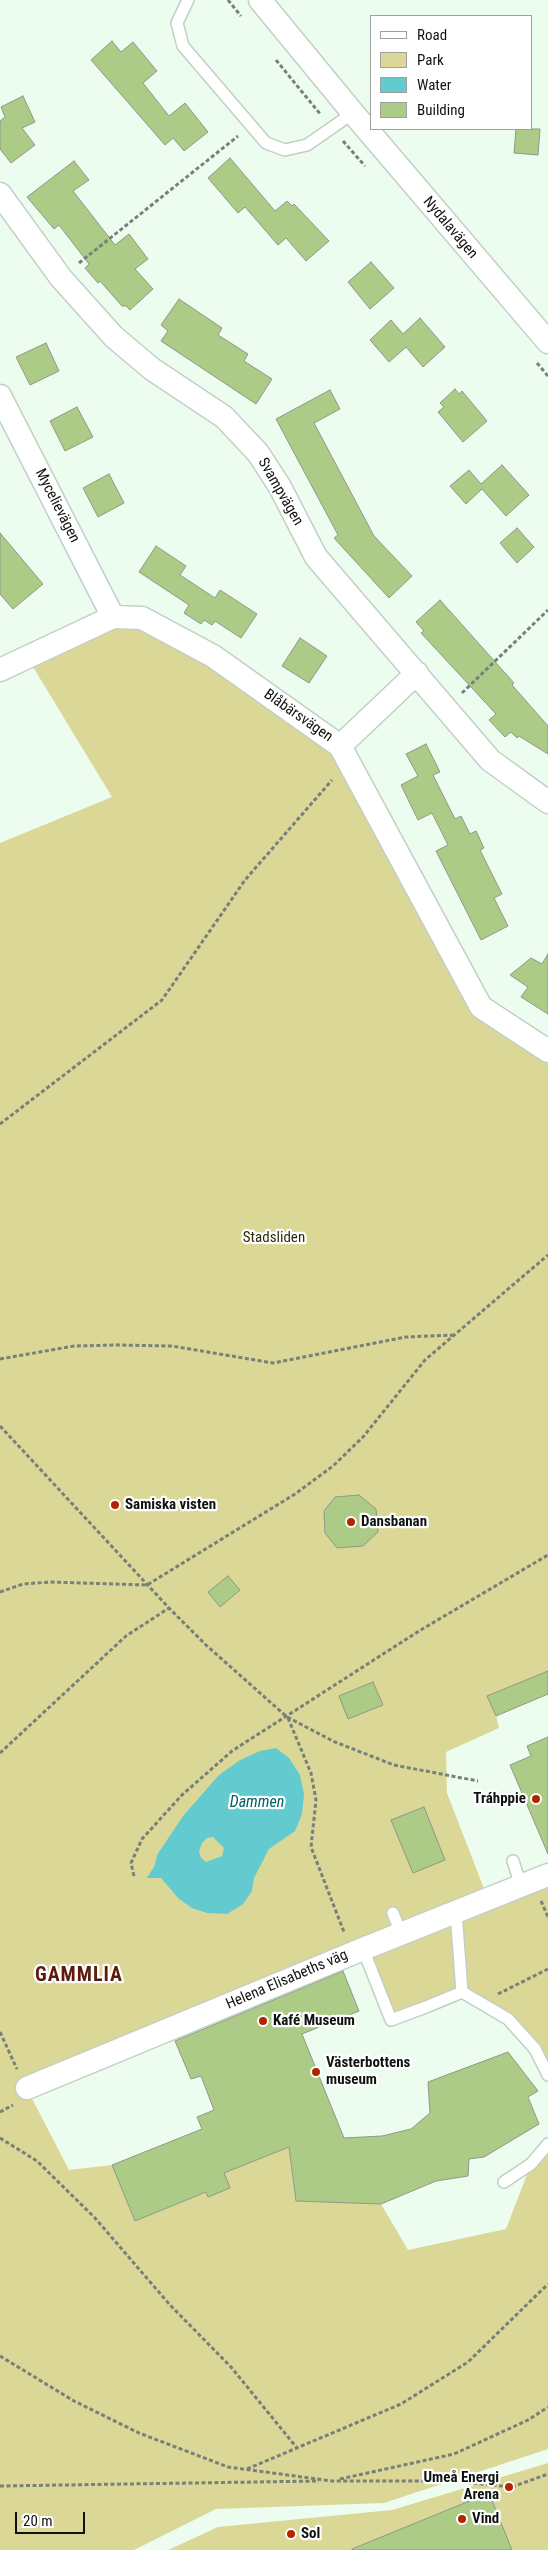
<!DOCTYPE html>
<meta charset="utf-8">
<style>
body{margin:0}
#map{position:relative;width:548px;height:2550px;overflow:hidden;background:#ecfcef;font-family:"Roboto Condensed",sans-serif}
canvas{display:block}
.legend{position:absolute;left:370px;top:15px;width:162px;height:115px;box-sizing:border-box;background:#fff;border:1px solid #9fa19f;margin:0;padding:6px 9px;list-style:none;font-size:15px;color:#0e130f}
.legend li{display:flex;align-items:center;gap:10px;height:25px}
.legend b{width:25px;border:1px solid #9fa19f}
.scale{position:absolute;left:15px;top:2512px;width:70px;height:22px;box-sizing:border-box;border:2px solid #0e130f;border-top:0;padding-left:6px;font-size:15px;line-height:18px;white-space:nowrap;color:#0e130f;-webkit-text-stroke:4px #fff;paint-order:stroke}
</style>
<div id="map">
<canvas width="548" height="2550"></canvas>
<ul class="legend">
<li><b style="height:6px;background:#fff"></b>Road</li>
<li><b style="height:14px;background:#dbd796"></b>Park</li>
<li><b style="height:14px;background:#63cbcf"></b>Water</li>
<li><b style="height:14px;background:#accb87"></b>Building</li>
</ul>
<div class="scale">20 m</div>
</div>
<script>
const ctx = document.querySelector('canvas').getContext('2d');
ctx.lineJoin = 'round';
function paint(path, color) {
  ctx.fillStyle = color;
  ctx.fill(path, 'evenodd');
}
function toPath(rows) {
  const path = new Path2D();
  for (const r of rows) {
    path.moveTo(r[0], r[1]);
    for (let i = 2; i < r.length; i += 2) path.lineTo(r[i], r[i + 1]);
  }
  return path;
}
function strokePath(path, color, width, dash) {
  ctx.strokeStyle = color;
  ctx.lineWidth = width;
  ctx.lineCap = dash ? 'butt' : 'round';
  ctx.setLineDash(dash || []);
  ctx.stroke(path);
}
function write(font, color, halo, rows, align = 'center') {
  ctx.font = font + ' "Roboto Condensed",sans-serif';
  ctx.lineWidth = 4.5;
  ctx.setLineDash([]);
  ctx.textBaseline = 'middle';
  ctx.strokeStyle = halo;
  ctx.fillStyle = color;
  for (const [text, x, y, turn = 0] of rows) {
    ctx.save();
    ctx.translate(x, y);
    ctx.rotate((+turn || 0) * Math.PI / 180);
    ctx.textAlign = isNaN(turn) ? turn : align;
    if (halo) ctx.strokeText(text, 0, 0);
    ctx.fillText(text, 0, 0);
    ctx.restore();
  }
}
paint(toPath([
 [142,618,340,746,480,1007,548,1051,548,1694,496,1715,499,1728,446,1752,447,1793,488,1899,548,1875,548,2075,508,2019,462,1992,391,2020,363,1949,27,2089,69,2170,112,2165,135,2221,206,2192,224,2173,289,2147,296,2201,381,2204,408,2250,506,2229,531,2164,548,2144,548,2449,384,2503,216,2509,134,2550,0,2550,0,843,112,797,27,657],
 [548,2463,548,2550,168,2550,218,2527,392,2510]
]), '#dbd796');
paint(toPath([
 [276,1748,289,1758,300,1775,304,1794,302,1814,295,1831,269,1849,254,1878,252,1891,243,1904,227,1914,207,1913,192,1908,178,1898,161,1878,147,1878,155,1865,157,1855,183,1816,219,1775,240,1760,260,1751],
 [213,1837,224,1848,222,1856,206,1862,201,1858,199,1851,202,1843,207,1838]
]), '#63cbcf');
const building = toPath([
 [112,41,121,52,133,42,157,71,143,83,169,116,185,103,208,132,184,151,173,138,165,145,91,60,112,41],
 [23,96,35,122,22,128,35,145,11,163,0,149,0,121,5,117,1,107,23,96],
 [516,129,540,129,538,155,514,153,516,129],
 [230,158,275,211,287,201,292,206,294,204,329,241,306,261,286,238,278,245,245,207,238,213,208,178,230,158],
 [74,161,89,180,73,191,115,245,129,234,148,259,135,269,153,289,130,310,126,306,122,306,100,281,98,283,85,268,89,264,59,225,54,229,27,197,74,161],
 [371,262,394,288,370,309,348,282,371,262],
 [179,299,222,328,218,335,248,354,244,361,272,379,256,404,161,341,168,331,161,325,179,299],
 [420,318,445,347,423,367,406,347,389,362,370,340,391,320,403,334,420,318],
 [46,343,59,371,30,385,16,357,46,343],
 [455,389,459,394,462,391,487,421,463,442,438,412,444,407,440,403,455,389],
 [330,390,340,409,314,423,374,536,412,576,389,598,334,538,338,535,276,419,330,390],
 [77,407,93,437,65,451,50,421,77,407],
 [502,465,529,495,506,516,482,489,466,504,450,486,469,470,481,484,502,465],
 [109,474,124,503,98,517,83,488,109,474],
 [517,528,534,547,517,563,500,543,517,528],
 [0,533,43,584,13,609,0,594,0,533],
 [156,546,186,566,180,575,215,598,220,590,257,614,241,638,215,621,212,625,204,620,201,624,184,613,189,605,139,572,156,546],
 [440,600,514,683,512,685,548,726,548,754,519,736,517,738,511,732,505,737,489,720,496,714,421,633,424,631,416,622,440,600],
 [300,638,327,656,309,683,282,666,300,638],
 [426,744,440,772,433,775,455,819,461,816,470,834,476,831,484,848,480,850,502,894,494,898,508,926,481,940,436,851,448,845,432,813,418,820,401,785,418,776,406,754,426,744],
 [548,954,548,1014,521,997,528,987,510,975,531,958,542,964,548,954],
 [359,1495,376,1509,378,1532,363,1546,337,1548,325,1533,324,1511,335,1497,359,1495],
 [228,1576,240,1590,220,1607,208,1592,228,1576],
 [548,1671,548,1694,496,1716,487,1696,548,1671],
 [373,1682,383,1705,348,1719,339,1696,373,1682],
 [548,1737,548,1854,510,1765,531,1756,527,1746,548,1737],
 [424,1807,445,1860,413,1873,391,1820,424,1807],
 [343,1971,359,2011,302,2034,344,2138,382,2136,411,2129,430,2113,428,2082,508,2052,538,2091,528,2097,539,2124,484,2157,469,2159,468,2176,436,2181,381,2204,296,2201,289,2147,224,2173,230,2188,208,2197,206,2192,135,2221,112,2165,202,2129,197,2117,214,2110,201,2076,191,2079,175,2041,343,1971],
 [489,2493,512,2550,352,2550,352,2549,489,2493]
]);
paint(building, '#accb87');
strokePath(building, '#909788', 1);
const service = toPath([
 [188,0,177,23,183,46,266,143,285,150,307,145,353,113],
 [513,1861,521,1886],
 [393,1913,401,1934],
 [363,1949,391,2020,426,2007,462,1992,456,1912],
 [462,1992,508,2019,535,2049,548,2075],
 [504,2182,531,2164,548,2144]
]);
const minor = toPath([
 [260,0,353,113,548,342],
 [0,194,61,278,114,337,152,369,224,417,258,453,280,487,316,557,490,760,548,802],
 [0,396,113,617],
 [0,670,113,617,142,618,213,656,340,746,481,1007,548,1051],
 [340,746,417,673],
 [27,2088,363,1949,548,1875]
]);
strokePath(service, '#c1d0c4', 14);
strokePath(minor, '#c1d0c4', 25);
strokePath(toPath([
 [228,0,241,16],
 [276,60,321,115],
 [343,141,365,166],
 [79,263,238,136],
 [537,363,548,376],
 [462,693,548,610],
 [0,1124,162,1000,245,880,332,780],
 [0,1359,74,1346,117,1345,172,1346,273,1363,406,1337,455,1335],
 [0,1426,169,1608,206,1645,287,1717,335,1742,394,1765,478,1781],
 [0,1592,23,1584,50,1582,147,1585,295,1494,333,1466,363,1437,425,1360,548,1255],
 [288,1718,311,1773,316,1800,311,1847,344,1932],
 [0,1753,126,1636,169,1608],
 [134,1876,131,1863,142,1839,182,1795,232,1751,419,1631,548,1555],
 [541,1901,548,1917],
 [498,1994,548,1969],
 [0,2032,17,2069],
 [0,2112,13,2105],
 [0,2138,37,2161,95,2218,170,2305,231,2367,297,2448],
 [0,2356,74,2401,139,2433,228,2467,332,2481,450,2481,512,2487,548,2474],
 [247,2469,401,2404,468,2362,548,2284],
 [340,2479,454,2454,528,2420,548,2407],
 [0,2486,319,2481]
]), '#778179', 3, [4, 2.5]);
strokePath(service, '#fff', 11);
strokePath(minor, '#fff', 22);
for (const [x, y, r, color] of [
 [115,1505,5,"#b12600"],
 [351,1522,5,"#b12600"],
 [536,1799,5,"#b12600"],
 [263,2021,5,"#b12600"],
 [316,2072,5,"#b12600"],
 [509,2487,5,"#b12600"],
 [462,2519,5,"#b12600"],
 [291,2534,5,"#b12600"]
]) {
  const dot = new Path2D();
  dot.arc(x, y, r, 0, 2 * Math.PI);
  ctx.fillStyle = color;
  ctx.fill(dot);
  strokePath(dot, '#fff', 2);
}
write('15px', '#0e130f', '#fff', [
 ["Nydalavägen",450,228,50],
 ["Svampvägen",280,492,60],
 ["Mycelievägen",57,506,63],
 ["Blåbärsvägen",298,716,35],
 ["Helena Elisabeths väg",287,1980,-23]
]);
write('15px', '#2e2b09', '#fff', [
 ["Stadsliden",274,1238]
]);
write('bold 15px', '#0e130f', '#fff', [
 ["Samiska visten",125,1505],
 ["Dansbanan",361,1522],
 ["Tráhppie",526,1799,"right"],
 ["Kafé Museum",273,2021],
 ["Västerbottens",326,2063],
 ["museum",326,2080],
 ["Umeå Energi",499,2478,"right"],
 ["Arena",499,2495,"right"],
 ["Vind",472,2519],
 ["Sol",301,2534]
], 'left');
write('italic 16px', '#016165', '#fff', [
 ["Dammen",257,1803]
]);
ctx.letterSpacing = '1px';
write('bold 20px', '#5d1b0c', '#fff', [
 ["GAMMLIA",79,1976]
]);
ctx.letterSpacing = '0px';
</script>
